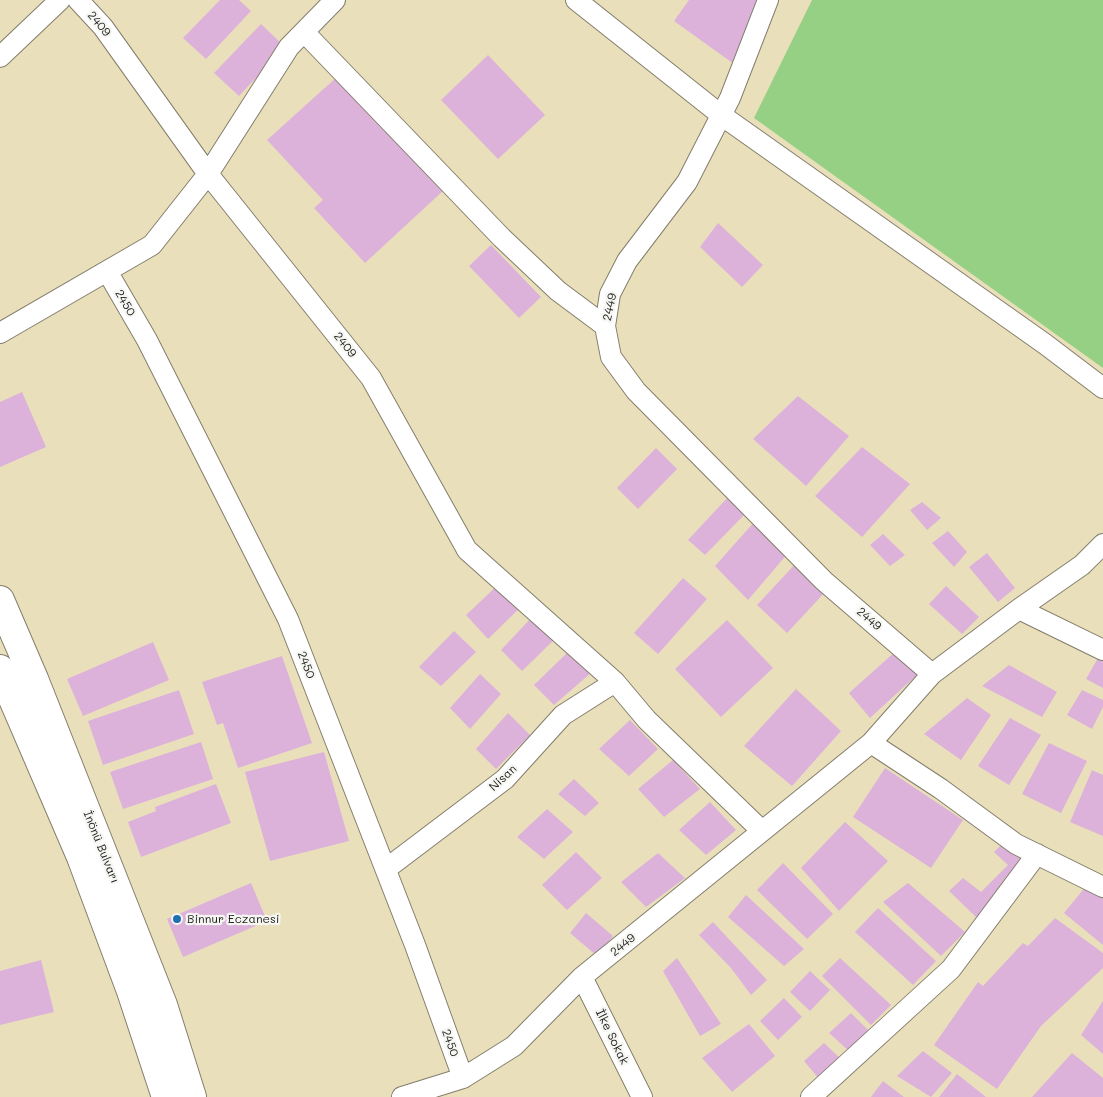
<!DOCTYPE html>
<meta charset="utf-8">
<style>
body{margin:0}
canvas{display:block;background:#eadfbb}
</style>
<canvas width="1103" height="1097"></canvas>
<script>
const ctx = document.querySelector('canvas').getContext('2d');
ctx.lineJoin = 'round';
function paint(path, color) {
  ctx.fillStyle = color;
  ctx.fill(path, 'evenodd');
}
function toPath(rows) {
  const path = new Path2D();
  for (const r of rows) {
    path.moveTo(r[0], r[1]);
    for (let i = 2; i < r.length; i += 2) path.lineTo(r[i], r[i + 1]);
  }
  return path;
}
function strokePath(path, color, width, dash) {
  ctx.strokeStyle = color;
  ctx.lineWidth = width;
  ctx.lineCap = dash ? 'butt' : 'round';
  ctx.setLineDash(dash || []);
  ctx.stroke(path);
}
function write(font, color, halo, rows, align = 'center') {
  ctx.font = font + ' Mali,sans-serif';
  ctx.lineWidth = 4.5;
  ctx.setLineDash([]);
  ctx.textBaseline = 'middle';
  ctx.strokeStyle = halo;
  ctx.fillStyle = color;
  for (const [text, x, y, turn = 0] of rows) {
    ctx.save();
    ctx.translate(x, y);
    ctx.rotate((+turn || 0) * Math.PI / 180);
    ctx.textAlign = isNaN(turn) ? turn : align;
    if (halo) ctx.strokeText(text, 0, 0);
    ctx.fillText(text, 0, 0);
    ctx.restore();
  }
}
paint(toPath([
 [812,0,1103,0,1103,368,754,118]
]), '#95d084');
paint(toPath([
 [220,0,239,0,251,11,206,59,183,38],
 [689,0,764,0,734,64,674,21],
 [261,24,285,47,239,96,214,73],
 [488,55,545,115,498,159,441,100],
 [338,76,444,190,365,263,314,208,323,200,267,140],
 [718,223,763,265,742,287,700,247],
 [491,245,541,297,519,318,469,266],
 [22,392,46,447,0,467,0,402],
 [798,396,849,436,806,486,753,439],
 [862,447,910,484,862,537,815,496],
 [656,448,677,469,638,509,617,488],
 [729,496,747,512,705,555,688,540],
 [922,502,941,518,927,530,910,510],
 [756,520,789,552,748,600,715,566],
 [948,531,967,552,954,567,932,543],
 [883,534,905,555,890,566,870,545],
 [987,553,1015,588,998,602,969,567],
 [798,561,828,589,787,633,757,605],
 [683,578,707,599,658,654,634,633],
 [500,583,523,605,488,639,466,615],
 [946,586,979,617,962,634,929,604],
 [534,615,557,637,522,671,501,650],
 [727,620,773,668,721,717,675,669],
 [454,631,476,652,441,686,419,667],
 [153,642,169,680,83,716,67,679],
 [570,650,592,672,554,705,534,685],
 [896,651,919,673,870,718,849,693],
 [282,656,312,743,238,768,223,723,217,725,202,682],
 [1098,658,1103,661,1103,688,1086,679],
 [1009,665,1057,692,1042,717,982,686],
 [480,674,501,694,470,729,450,708],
 [796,689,841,731,792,786,744,746],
 [179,690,194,734,103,765,88,721],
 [1082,690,1103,700,1103,707,1092,729,1067,715],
 [967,698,991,715,961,760,924,734],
 [508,713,530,735,496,769,476,749],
 [1010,718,1041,735,1009,785,978,766],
 [630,720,658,749,629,776,599,749],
 [201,742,213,779,123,809,110,772],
 [1049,743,1087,761,1061,813,1022,794],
 [324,752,349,841,270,861,245,772],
 [673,760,700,789,664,817,638,789],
 [885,768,963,820,931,868,853,817],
 [1092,770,1103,775,1103,836,1070,822],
 [574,779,599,803,585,816,558,794],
 [216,784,231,823,141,857,128,822,156,811,155,807],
 [710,802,736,830,706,855,679,830],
 [547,809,573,832,544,859,517,837],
 [845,822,888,861,839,911,801,868],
 [1003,843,1029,862,977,918,949,891,963,878,981,892,1008,865,994,852],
 [576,852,602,878,567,910,542,885],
 [658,853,685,878,646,907,621,882],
 [783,863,833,914,807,939,757,890],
 [251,883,267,921,183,957,167,919],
 [908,883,965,932,941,956,883,902],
 [1087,885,1103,894,1103,945,1064,913],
 [746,895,804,949,784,966,728,917],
 [878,908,936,961,913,985,855,932],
 [586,913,613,936,597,956,570,933],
 [1055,918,1103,953,1103,968,1041,1026,997,1089,934,1045,978,982,983,986,1023,943,1028,946],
 [713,922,767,980,751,995,731,968,699,935],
 [677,958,721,1024,700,1036,663,971],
 [840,958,891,1005,871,1025,822,976],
 [41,960,54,1012,0,1025,0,971],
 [810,971,830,990,810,1011,790,992],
 [784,998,802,1017,778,1040,760,1021],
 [1103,1001,1103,1054,1081,1035],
 [851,1013,870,1032,850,1052,829,1033],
 [749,1024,775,1056,732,1092,702,1058],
 [824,1043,843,1061,820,1080,804,1061],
 [923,1051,952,1073,931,1097,897,1076],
 [1072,1053,1103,1078,1103,1097,1032,1097],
 [957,1074,986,1097,939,1097],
 [883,1081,904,1097,871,1097]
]), '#dcb2da');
const minor = toPath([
 [78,0,103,27,208,174,371,378,467,550,615,682,647,720,762,831],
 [576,0,721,115,1045,344,1103,388],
 [304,32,502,238,558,291,605,326],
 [0,57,60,0],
 [107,271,147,340,288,619,415,945,463,1078],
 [0,333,152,245,208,174,289,47,335,0],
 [1019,609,1082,565,1103,544],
 [932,674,1019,609,1103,650],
 [871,743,941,789,1016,844,1103,887],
 [386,869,505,779,563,715,615,682],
 [582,977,642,1097],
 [402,1097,463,1078,514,1046,582,977,871,743,932,674,824,581,636,391,611,357,605,326,610,294,627,261,687,182,730,98,768,0],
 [811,1097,951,969,1037,854]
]);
const secondary = toPath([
 [0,600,34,679,163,1005,192,1097],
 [0,669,81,857,131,991,166,1097]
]);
strokePath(minor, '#837e6c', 22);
strokePath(secondary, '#837e6c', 30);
strokePath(minor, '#fff', 20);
strokePath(secondary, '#fff', 28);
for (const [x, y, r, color] of [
 [177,919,5,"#1f6fb2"]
]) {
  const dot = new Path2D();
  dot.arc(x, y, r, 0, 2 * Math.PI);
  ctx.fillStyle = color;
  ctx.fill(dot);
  strokePath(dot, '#f6f6f2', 2);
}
write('12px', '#1c1c1c', '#f6f6f2', [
 ["2409",99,24,50],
 ["2450",125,303,60],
 ["2449",610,307,-78],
 ["2409",345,345,51],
 ["2449",869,619,41],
 ["2450",306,665,69],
 ["Nisan",503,778,-43],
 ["İnönü Bulvarı",101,847,68],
 ["2449",623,945,-39],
 ["İlke Sokak",612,1037,64],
 ["2450",450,1043,70]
]);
write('12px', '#1c1c1c', '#f6f6f2', [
 ["Binnur Eczanesi",187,919]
], 'left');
</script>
